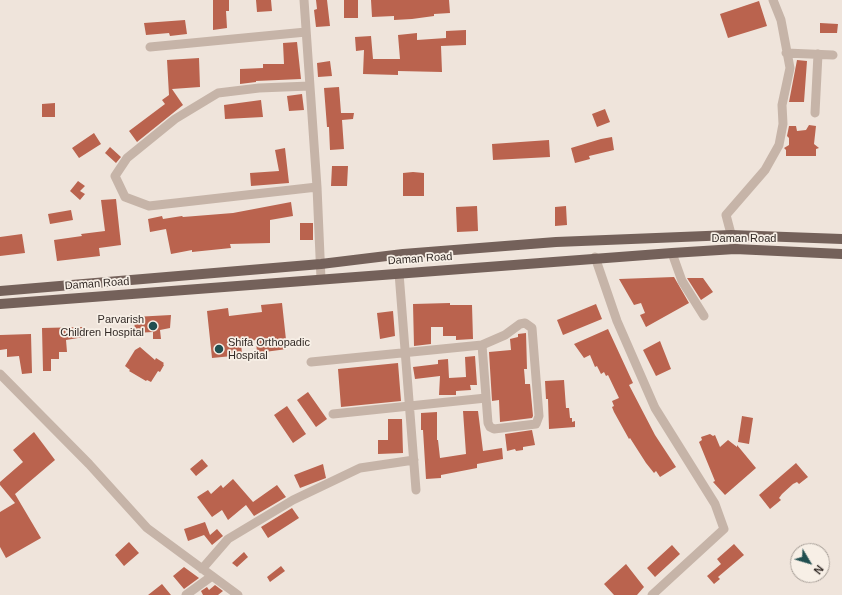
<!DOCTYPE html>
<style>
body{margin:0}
#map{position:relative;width:842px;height:595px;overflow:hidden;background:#efe4db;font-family:Arial,sans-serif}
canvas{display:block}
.north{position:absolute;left:790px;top:543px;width:40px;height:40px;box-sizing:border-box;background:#f7efe6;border:1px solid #a9a19a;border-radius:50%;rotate:128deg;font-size:11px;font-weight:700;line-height:16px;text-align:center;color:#332b27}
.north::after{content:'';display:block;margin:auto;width:14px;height:18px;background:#214f50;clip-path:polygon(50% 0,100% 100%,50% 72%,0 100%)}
</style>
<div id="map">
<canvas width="842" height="595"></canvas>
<div class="north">N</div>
</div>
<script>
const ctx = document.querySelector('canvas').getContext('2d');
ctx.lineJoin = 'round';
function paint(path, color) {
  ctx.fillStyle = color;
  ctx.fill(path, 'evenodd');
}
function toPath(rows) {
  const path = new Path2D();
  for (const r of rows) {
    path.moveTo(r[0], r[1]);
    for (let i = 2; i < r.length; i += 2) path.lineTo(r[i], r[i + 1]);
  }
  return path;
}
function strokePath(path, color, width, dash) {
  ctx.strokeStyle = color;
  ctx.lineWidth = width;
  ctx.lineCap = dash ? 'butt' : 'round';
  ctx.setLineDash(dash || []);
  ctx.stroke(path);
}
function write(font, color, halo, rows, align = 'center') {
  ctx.font = font + ' Arial,sans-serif';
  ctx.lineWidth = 3.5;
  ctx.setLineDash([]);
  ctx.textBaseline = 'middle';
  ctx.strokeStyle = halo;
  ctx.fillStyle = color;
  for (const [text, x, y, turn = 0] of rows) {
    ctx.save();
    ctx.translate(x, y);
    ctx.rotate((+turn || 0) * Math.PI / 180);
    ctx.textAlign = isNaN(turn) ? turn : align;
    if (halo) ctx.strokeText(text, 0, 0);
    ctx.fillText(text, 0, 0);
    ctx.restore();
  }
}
paint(toPath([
 [213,0,229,0,229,11,226,11,227,28,213,30],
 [256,0,271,0,272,11,257,12],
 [316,0,327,0,330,26,316,27,314,10,317,9],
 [344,0,358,0,358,18,344,18],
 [371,0,449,0,450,13,434,14,434,16,412,19,394,20,394,16,372,17],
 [759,1,767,26,728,38,720,14],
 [185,20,187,34,170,36,169,33,146,35,144,23],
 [820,23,838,24,837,33,820,33],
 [466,30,466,45,441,46,442,72,398,71,398,75,363,74,364,50,356,51,355,37,371,36,373,59,400,59,398,35,417,33,417,40,446,38,446,31],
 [297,42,301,79,256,81,256,82,240,84,240,69,263,68,263,64,284,64,283,43],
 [199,58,200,87,172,89,183,105,137,142,129,131,165,104,162,100,169,95,167,60],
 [797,60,807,61,804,102,789,102],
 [330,61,332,76,318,77,317,63],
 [339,87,341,113,354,113,353,119,342,120,344,149,330,150,329,127,327,127,324,88],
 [302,94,304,110,289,111,287,96],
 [261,100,263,117,225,119,224,105],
 [55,103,55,117,42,117,42,104],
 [605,109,610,122,597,127,592,114],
 [809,125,816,126,814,144,819,148,816,149,816,156,786,156,786,150,784,148,789,145,789,138,787,136,789,126,796,126,797,131,806,130],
 [94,133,101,144,79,158,72,148],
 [612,137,614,150,589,156,590,159,575,163,571,148,601,139],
 [549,140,550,157,493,160,492,144],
 [110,147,121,157,116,163,105,153],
 [285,148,289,183,251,186,250,173,279,171,275,150],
 [332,166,348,166,347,186,331,186],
 [413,172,424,173,424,196,403,196,403,173],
 [78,181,85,186,80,191,85,194,80,200,70,191],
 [116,199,121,245,99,248,100,256,57,261,54,240,82,236,81,234,105,231,101,200],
 [291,202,293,216,270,220,270,243,230,244,231,248,192,252,192,250,171,254,166,229,150,232,148,219,162,216,163,219,182,216,183,217,233,213],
 [477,206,478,231,457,232,456,207],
 [566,206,567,225,555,226,555,207],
 [71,210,73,220,50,224,48,214],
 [300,223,313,223,313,240,300,240],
 [22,234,25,253,0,256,0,237],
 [674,277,689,303,646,327,640,315,645,313,641,303,634,305,619,279],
 [687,278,703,278,713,292,701,300],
 [282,303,287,349,257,353,256,340,241,342,242,355,212,358,207,311,228,308,229,316,262,312,261,305],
 [450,303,450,305,472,305,473,339,456,340,456,336,443,336,443,327,431,327,431,344,414,346,413,304],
 [596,304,602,319,563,335,557,320],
 [393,311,395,336,380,339,377,313],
 [171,315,170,328,160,330,161,339,153,339,153,332,135,333,134,317],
 [84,327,84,337,66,340,67,352,59,352,59,359,51,359,51,371,43,371,42,328],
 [608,329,633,383,629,385,655,435,676,467,660,477,656,471,654,473,646,463,630,438,629,439,614,412,612,407,614,406,612,401,619,398,608,375,606,376,604,372,601,374,597,366,595,367,590,355,584,358,574,344],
 [526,333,527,369,524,369,525,381,525,384,530,384,533,416,532,418,500,422,499,400,492,401,489,352,511,350,510,339,518,337,518,334],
 [31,334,32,373,22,374,19,356,7,357,7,349,0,350,0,335],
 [660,341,671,369,656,376,643,350],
 [140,347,155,360,156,358,164,363,163,364,164,365,160,372,158,371,151,382,147,380,146,381,129,371,130,370,125,366,135,350],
 [475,356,477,385,470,385,471,390,456,391,456,395,439,395,440,376,415,379,413,367,438,364,438,360,448,359,449,378,466,377,465,357],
 [398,363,401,401,341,407,338,369],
 [564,380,566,408,569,408,570,418,572,418,572,422,575,421,575,427,549,429,548,399,546,399,545,381],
 [308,392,327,419,316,427,297,400],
 [287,406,306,434,293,443,274,415],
 [463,411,478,411,483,451,502,448,503,459,477,464,477,468,441,475,441,478,426,479,423,430,421,430,421,413,437,412,437,440,438,440,440,458,466,454],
 [742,416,753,418,749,444,738,442],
 [388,419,402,419,403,453,378,454,378,440,388,440],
 [532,430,535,445,523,447,523,450,516,451,515,449,507,451,505,434],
 [34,432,55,460,15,494,41,538,6,558,0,547,0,512,15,503,0,485,0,482,23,462,13,450],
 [710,434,713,436,715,435,720,447,728,440,737,447,737,445,756,468,725,495,713,482,715,481,699,442,702,440,701,437],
 [202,459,208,466,196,476,190,469],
 [796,463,808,477,799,484,797,482,793,484,782,494,779,498,781,500,770,509,759,495],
 [323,464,326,478,300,488,294,475],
 [233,479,253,502,277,485,286,497,254,516,246,505,228,520,222,510,212,517,197,497,208,490,211,494,221,485,223,488],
 [292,508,299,518,268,538,261,527],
 [205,522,210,535,217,529,223,536,212,545,204,535,188,541,184,529],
 [129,542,139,553,124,566,115,555],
 [734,544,744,555,718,577,720,579,714,584,707,576,721,564,717,559],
 [672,545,680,554,655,577,647,568],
 [244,552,248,557,237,567,232,563],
 [626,564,644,587,637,595,614,595,604,584],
 [281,566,285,571,270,582,267,577],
 [184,567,199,578,184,589,173,576],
 [162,584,171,595,148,595],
 [215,585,223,591,218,595,203,595,201,591,207,587,209,590]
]), '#ba634e');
strokePath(toPath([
 [304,0,317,187,321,279],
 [150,47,306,32],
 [786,53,833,55],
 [310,86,259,88,218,93,175,119,127,158,115,176,125,197,149,206,317,187],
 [815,113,818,54],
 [735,249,726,215,765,170,779,145,783,124,782,105,790,68,781,20,773,0],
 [672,253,682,281,704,316],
 [595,257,617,321,655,408,715,504,724,529,652,595],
 [399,273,416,490],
 [311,362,482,345,505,335,520,324,525,323,532,328,539,416,536,424,494,429,490,427,488,423,482,345],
 [0,374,89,464,147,528,238,595],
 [333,414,486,398],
 [202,569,228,539,293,500,360,468,414,460],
 [186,595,212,576]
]), '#c6b4a8', 9);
strokePath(toPath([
 [0,291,321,264,403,254,556,242,731,235,842,239],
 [0,304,672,253,735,249,842,254]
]), '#74615a', 10);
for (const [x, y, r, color] of [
 [153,326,5,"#214f50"],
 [219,349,5,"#214f50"]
]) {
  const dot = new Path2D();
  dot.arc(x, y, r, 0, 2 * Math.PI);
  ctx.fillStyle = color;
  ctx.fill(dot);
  strokePath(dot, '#f7efe6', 1.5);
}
write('11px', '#332b27', '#f7efe6', [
 ["Daman Road",744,239],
 ["Daman Road",420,259,-4],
 ["Daman Road",97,284,-4]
]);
write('11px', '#332b27', '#f7efe6', [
 ["Parvarish",144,320],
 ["Children Hospital",144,333],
 ["Shifa Orthopadic",228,343,"left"],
 ["Hospital",228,356,"left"]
], 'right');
</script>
